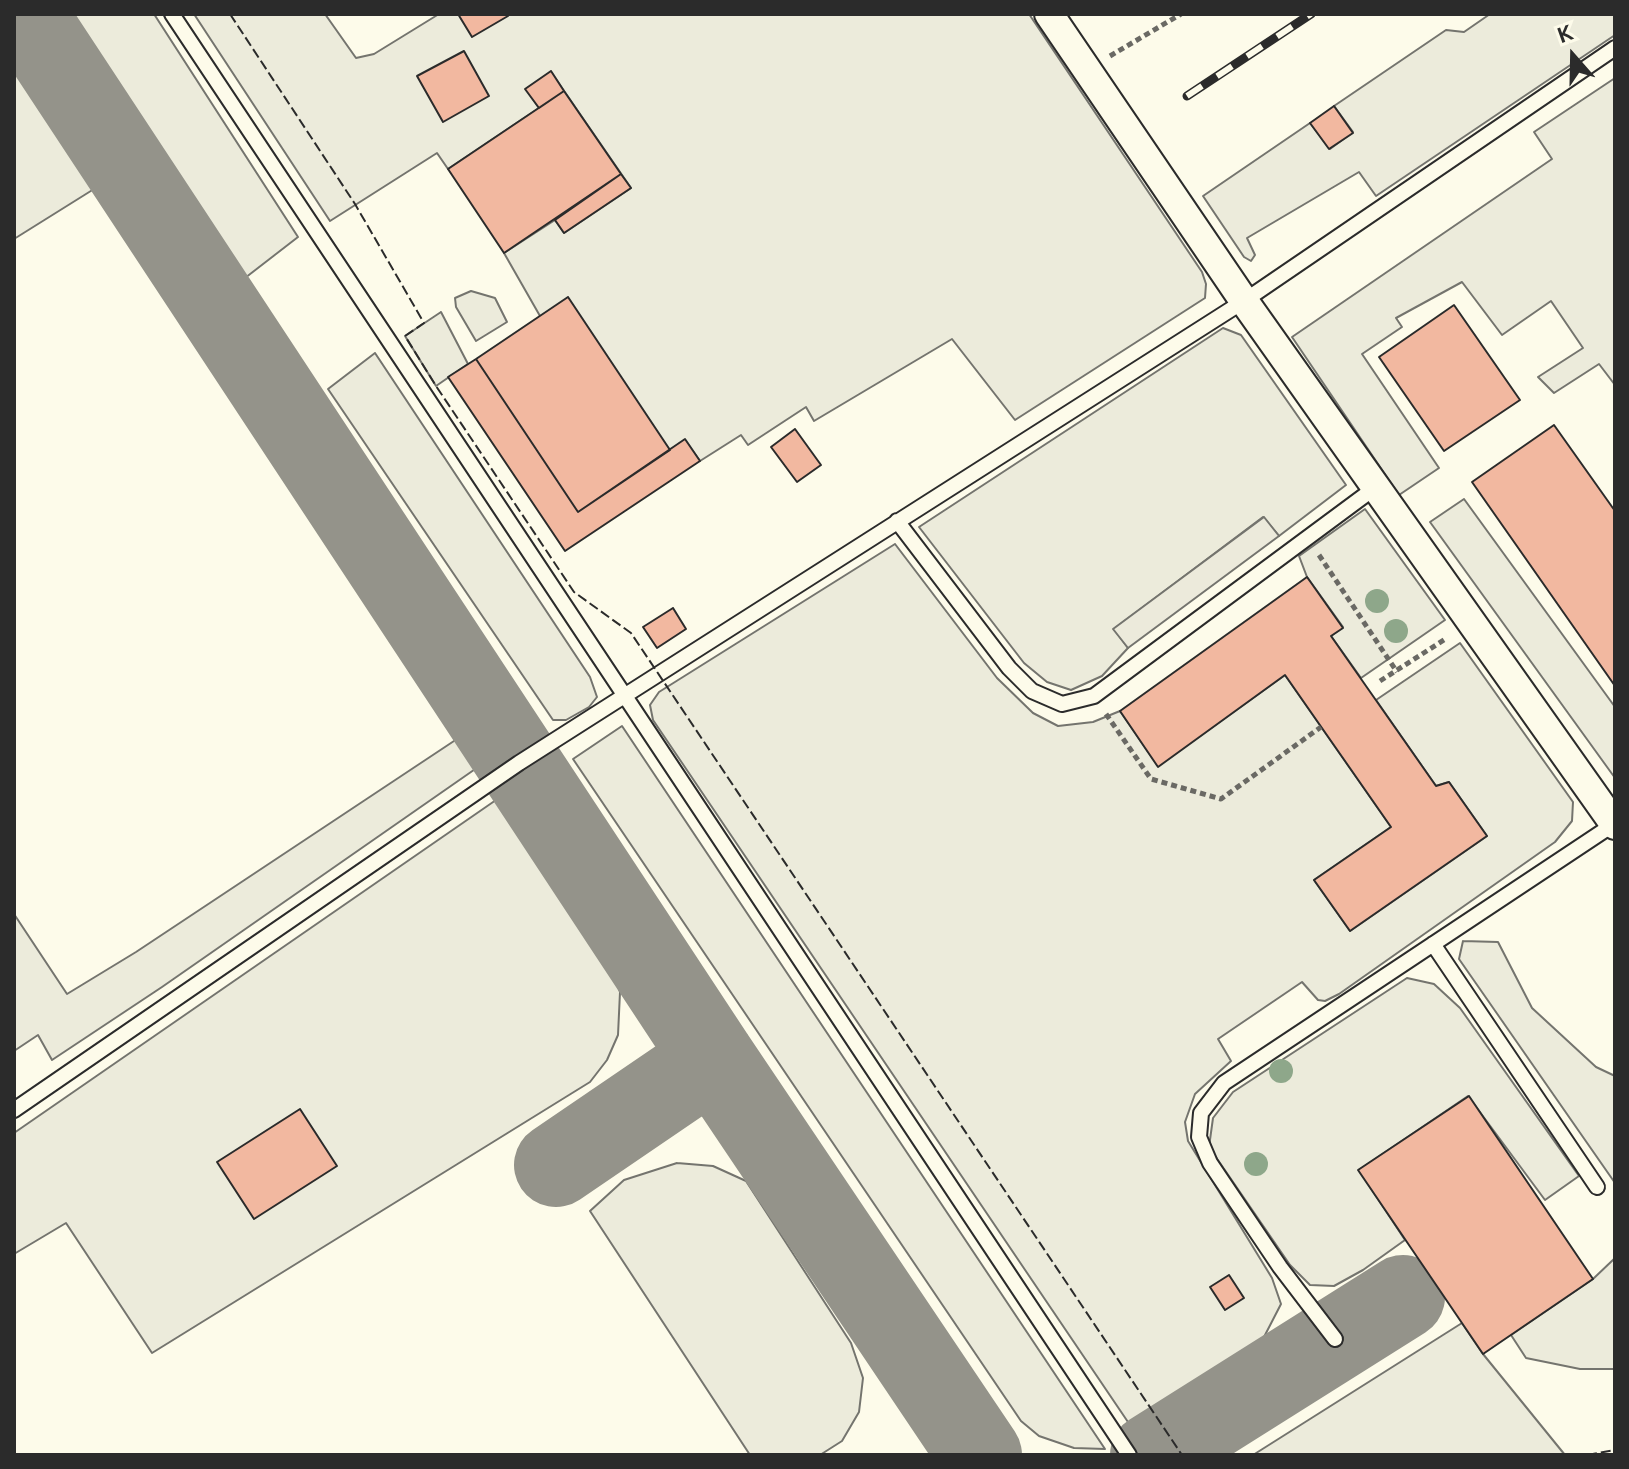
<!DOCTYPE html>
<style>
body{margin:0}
#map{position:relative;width:1629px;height:1469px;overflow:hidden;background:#fdfbea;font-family:Ubuntu,sans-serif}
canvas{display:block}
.frame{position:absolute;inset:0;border:16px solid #2b2b2b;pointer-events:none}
.north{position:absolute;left:1533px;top:16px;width:80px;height:80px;-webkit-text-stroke:6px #fdfbea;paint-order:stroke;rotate:340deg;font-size:22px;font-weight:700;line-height:32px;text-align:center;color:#2b2b2b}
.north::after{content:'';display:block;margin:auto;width:28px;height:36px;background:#2b2b2b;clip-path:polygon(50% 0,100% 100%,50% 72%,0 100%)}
</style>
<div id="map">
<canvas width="1629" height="1469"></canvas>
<div class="frame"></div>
<div class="north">K</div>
</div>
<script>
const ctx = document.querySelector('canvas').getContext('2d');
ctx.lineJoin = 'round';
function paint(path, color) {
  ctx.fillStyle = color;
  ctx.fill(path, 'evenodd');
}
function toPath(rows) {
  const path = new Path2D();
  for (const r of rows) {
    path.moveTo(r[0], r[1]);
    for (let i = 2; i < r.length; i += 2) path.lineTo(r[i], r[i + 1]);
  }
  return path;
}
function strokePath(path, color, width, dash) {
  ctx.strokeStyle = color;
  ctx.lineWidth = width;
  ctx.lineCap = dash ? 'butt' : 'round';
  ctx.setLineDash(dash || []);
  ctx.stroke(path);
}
const green = toPath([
 [68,14,154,14,298,237,245,278,68,14],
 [194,14,325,14,356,58,374,54,439,14,1029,14,1202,272,1206,284,1205,298,1015,420,952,339,814,421,806,407,748,445,741,435,700,461,685,440,670,450,540,316,504,253,555,220,564,233,631,188,551,72,526,89,539,108,448,169,437,153,330,221,194,14],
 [1490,14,1615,14,1615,35,1376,196,1359,172,1247,238,1255,255,1251,261,1244,257,1203,196,1310,123,1330,149,1353,132,1334,106,1446,30,1464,32,1490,14],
 [14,61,43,103,57,99,110,179,14,239,14,61],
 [1615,78,1615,385,1599,364,1554,393,1538,377,1583,348,1551,301,1502,335,1462,282,1396,318,1402,327,1362,354,1439,468,1399,495,1292,337,1552,159,1534,132,1615,78],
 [471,291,495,298,507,322,476,341,456,307,455,298,471,291],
 [441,312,468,364,436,386,405,336,441,312],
 [1223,328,1241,335,1346,485,1279,536,1263,517,1114,629,1128,648,1102,676,1071,690,1047,682,1024,663,919,527,1223,328],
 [375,353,590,677,597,697,589,707,566,720,553,720,328,389,375,353],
 [1464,499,1615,707,1615,778,1430,522,1464,499],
 [1365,509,1445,620,1361,678,1331,636,1343,627,1307,577,1299,556,1365,509],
 [895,544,997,678,1033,713,1058,726,1093,722,1120,711,1158,766,1285,675,1391,827,1314,880,1350,931,1487,836,1449,782,1436,786,1376,700,1460,643,1573,802,1572,821,1555,842,1339,994,1325,1001,1318,1000,1302,982,1218,1039,1231,1061,1195,1094,1185,1122,1188,1141,1272,1278,1281,1304,1264,1337,1156,1419,1130,1425,653,720,650,705,659,692,895,544],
 [622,726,1105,1449,1074,1448,1039,1436,1021,1421,573,759,622,726],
 [460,737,481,765,162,987,52,1060,38,1035,14,1051,14,914,67,994,136,952,460,737],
 [496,800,610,967,620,992,618,1035,607,1060,590,1082,152,1353,66,1223,14,1254,14,1133,496,800],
 [1463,941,1498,942,1532,1008,1596,1067,1615,1076,1615,1183,1459,959,1463,941],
 [1407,978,1434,984,1460,1008,1579,1176,1545,1200,1468,1096,1359,1170,1405,1240,1363,1270,1334,1286,1310,1285,1290,1265,1209,1147,1213,1118,1233,1092,1407,978],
 [677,1163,713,1166,746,1181,851,1343,863,1378,859,1412,842,1441,820,1455,750,1455,590,1211,624,1180,677,1163],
 [1615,1258,1614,1369,1580,1369,1526,1358,1511,1335,1593,1279,1615,1258],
 [1462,1323,1483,1354,1565,1455,1253,1455,1462,1323]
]);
paint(green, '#ecebdb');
strokePath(green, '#74746e', 2);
const parking = toPath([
 [1264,517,1279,536,1128,648,1113,629,1264,517]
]);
paint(parking, '#eceadb');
strokePath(parking, '#74746e', 2);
strokePath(toPath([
 [25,14,713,1058,980,1455],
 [556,1165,713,1058],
 [1152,1455,1403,1297]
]), '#94938a', 84);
const building = toPath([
 [458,14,506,14,508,16,472,37,458,14],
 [464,51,489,96,443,122,417,76,464,51],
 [551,71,564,91,539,108,525,89,551,71],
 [564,91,621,174,504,253,448,169,564,91],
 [1334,106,1353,133,1329,149,1310,123,1334,106],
 [621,174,631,188,564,233,555,220,621,174],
 [568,297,670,450,578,512,476,359,568,297],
 [1454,305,1520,400,1444,451,1379,357,1454,305],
 [476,359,578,512,685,439,700,461,565,551,448,377,476,359],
 [1554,425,1615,511,1615,686,1472,482,1554,425],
 [795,429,821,465,797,482,771,447,795,429],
 [1307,577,1343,628,1331,636,1436,786,1449,782,1487,836,1350,931,1314,880,1391,827,1285,675,1158,767,1120,711,1307,577],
 [673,608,686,629,657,648,643,627,673,608],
 [1469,1096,1593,1279,1483,1354,1358,1170,1469,1096],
 [300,1109,337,1166,254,1219,217,1162,300,1109],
 [1229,1275,1244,1298,1225,1310,1210,1287,1229,1275]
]);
paint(building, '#f2b8a0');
strokePath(building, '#2b2b2b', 2);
const lane = toPath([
 [172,14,1129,1455],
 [897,521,1009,668,1032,691,1062,704,1094,696,1376,487],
 [1433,944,1597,1187],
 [14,1110,519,763,1244,301,1615,48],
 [1335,1339,1280,1267,1210,1163,1199,1137,1201,1113,1224,1083,1614,824]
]);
const street = toPath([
 [1049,14,1244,301,1615,825]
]);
strokePath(lane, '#2b2b2b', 18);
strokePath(street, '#2b2b2b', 32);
strokePath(toPath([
 [1110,56,1181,14],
 [1319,555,1397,672],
 [1380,681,1447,638],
 [1106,714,1151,779,1221,799,1321,727]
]), '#6a6964', 5, [6, 4]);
strokePath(lane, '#fdfbea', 14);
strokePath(street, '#fdfbea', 28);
const rail = toPath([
 [1187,96,1311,14]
]);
strokePath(rail, '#2b2b2b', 9);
strokePath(rail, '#fdfbea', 6, [18]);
strokePath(toPath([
 [230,14,355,204,424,323,405,336,436,386,574,592,631,633,1182,1455],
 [1587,1455,1615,1450]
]), '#2b2b2b', 2, [10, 4]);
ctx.fillStyle = '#8ea78a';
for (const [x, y] of [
 [1377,601],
 [1396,631],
 [1281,1071],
 [1256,1164]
]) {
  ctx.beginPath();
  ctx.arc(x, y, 12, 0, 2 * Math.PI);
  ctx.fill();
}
</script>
